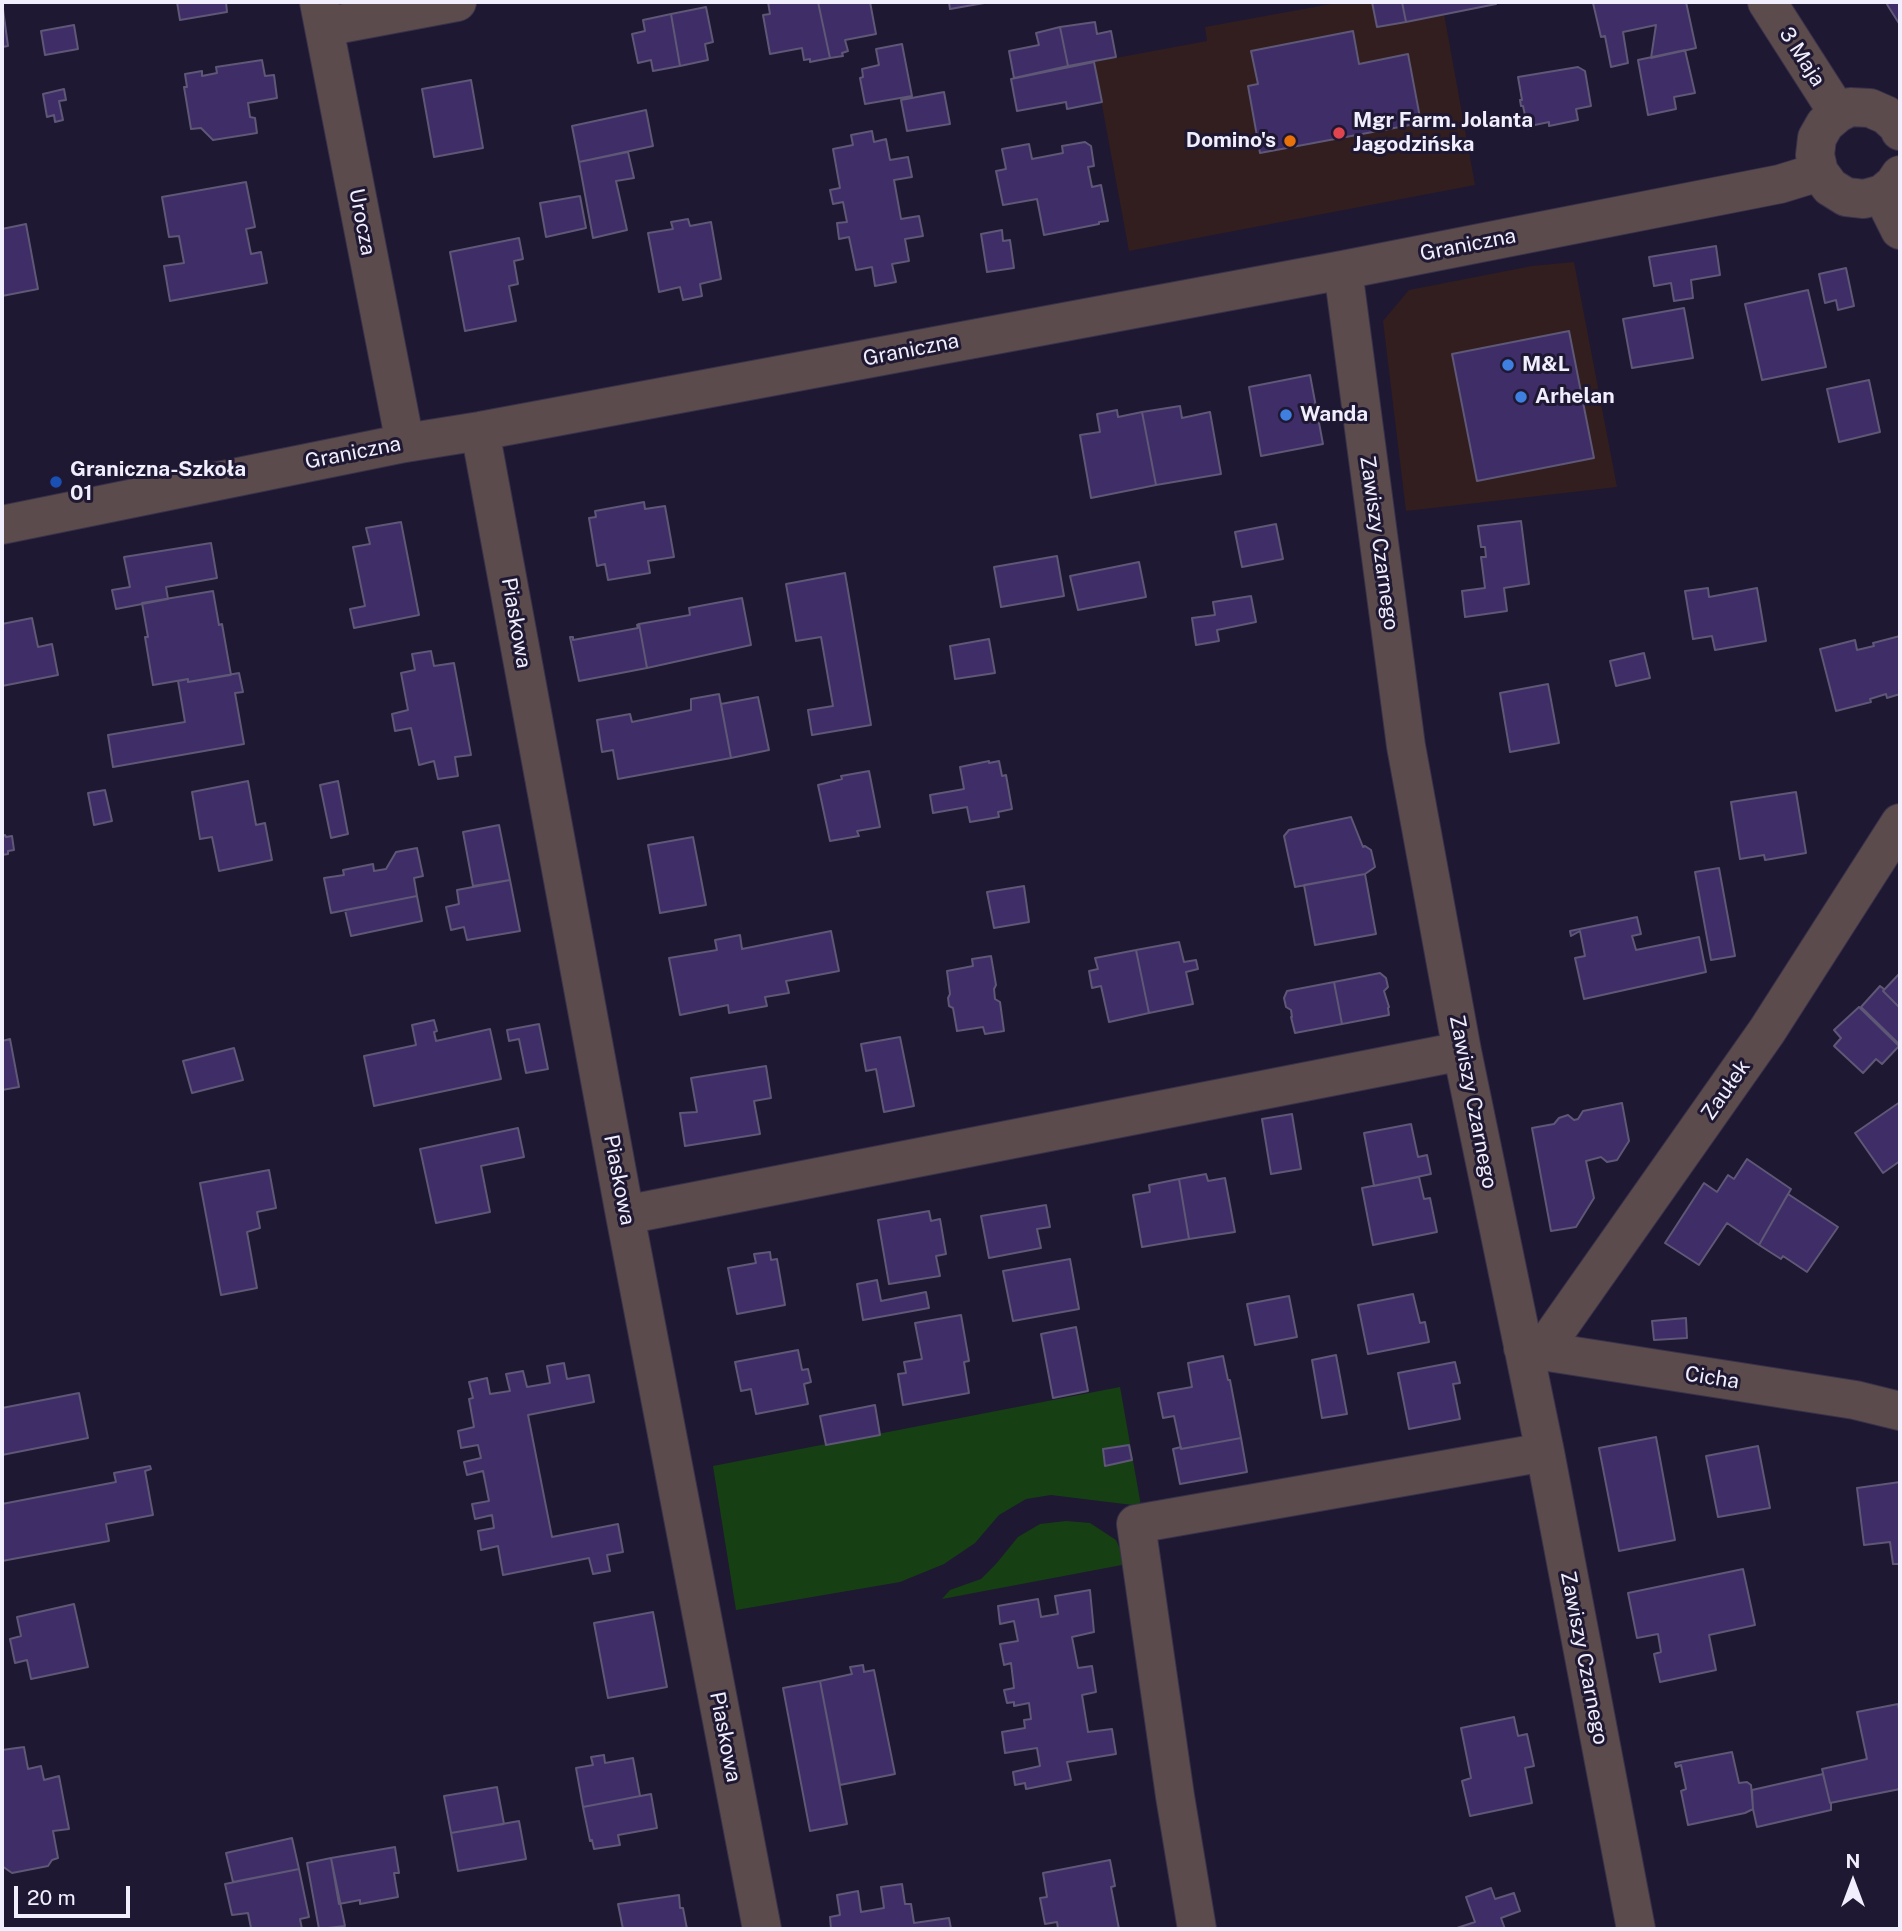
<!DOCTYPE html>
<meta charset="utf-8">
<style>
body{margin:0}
#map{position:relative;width:1902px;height:1931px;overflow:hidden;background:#1f1832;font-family:"Public Sans",sans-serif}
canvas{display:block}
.frame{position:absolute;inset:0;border:4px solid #f1eefd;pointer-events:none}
.north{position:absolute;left:1818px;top:1847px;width:70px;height:70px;-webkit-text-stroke:5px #1f1832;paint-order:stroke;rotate:0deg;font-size:19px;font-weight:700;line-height:28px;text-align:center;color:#f1eefd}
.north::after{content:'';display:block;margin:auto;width:24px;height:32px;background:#f1eefd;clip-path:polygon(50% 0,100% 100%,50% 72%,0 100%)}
.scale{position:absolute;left:14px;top:1886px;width:116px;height:32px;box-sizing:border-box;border:4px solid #f1eefd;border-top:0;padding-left:9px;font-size:21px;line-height:24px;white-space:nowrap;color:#f1eefd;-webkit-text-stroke:5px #1f1832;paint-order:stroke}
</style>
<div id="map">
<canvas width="1902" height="1931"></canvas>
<div class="frame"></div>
<div class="north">N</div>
<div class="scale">20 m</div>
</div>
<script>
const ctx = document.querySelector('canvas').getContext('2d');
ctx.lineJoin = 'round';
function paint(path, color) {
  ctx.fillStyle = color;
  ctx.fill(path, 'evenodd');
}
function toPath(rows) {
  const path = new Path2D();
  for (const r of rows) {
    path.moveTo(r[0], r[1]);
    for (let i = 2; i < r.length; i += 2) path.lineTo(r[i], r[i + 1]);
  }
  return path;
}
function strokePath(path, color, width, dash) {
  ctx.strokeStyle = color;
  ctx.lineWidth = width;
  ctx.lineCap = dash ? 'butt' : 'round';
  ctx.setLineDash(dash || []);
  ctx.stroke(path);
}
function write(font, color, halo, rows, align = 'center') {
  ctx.font = font + ' "Public Sans",sans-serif';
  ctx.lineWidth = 6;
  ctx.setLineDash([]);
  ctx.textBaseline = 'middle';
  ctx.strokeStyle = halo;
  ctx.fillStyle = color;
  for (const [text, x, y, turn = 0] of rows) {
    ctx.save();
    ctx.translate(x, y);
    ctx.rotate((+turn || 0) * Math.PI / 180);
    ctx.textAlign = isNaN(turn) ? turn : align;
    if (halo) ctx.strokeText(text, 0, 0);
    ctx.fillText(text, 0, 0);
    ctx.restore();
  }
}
paint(toPath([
 [1342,2,1372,2,1377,27,1444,14,1475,185,1129,251,1094,62,1207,41,1205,27],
 [1574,262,1617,487,1406,511,1383,321,1409,290,1532,266]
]), '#321e1f');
paint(toPath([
 [1120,1387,1141,1506,1051,1495,1026,1499,999,1515,975,1543,944,1564,900,1582,736,1610,713,1466],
 [1066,1521,1090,1523,1116,1540,1127,1564,942,1599,950,1590,981,1579,996,1564,1018,1537,1040,1524]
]), '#164013');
const building = toPath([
 [2,2,8,46,2,47,2,2],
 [177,2,226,2,227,12,180,20,177,2],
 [768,2,818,2,830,58,810,62,810,59,804,60,802,48,770,54,763,15,770,14,768,2],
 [818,2,870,2,876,34,845,40,848,51,842,53,843,56,830,58,818,2],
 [949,2,990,2,950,9,949,2],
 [1372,2,1402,2,1406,22,1377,27,1372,2],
 [1402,2,1496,2,1496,4,1406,22,1402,2],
 [1599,2,1686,2,1696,48,1651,58,1656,25,1623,32,1628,63,1611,67,1605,36,1601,37,1593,3,1599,2],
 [1886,2,1900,2,1900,25,1888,6,1886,2],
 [706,7,713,42,705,44,708,60,680,66,671,14,706,7],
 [671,14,680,66,653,71,651,60,638,63,632,34,645,31,643,20,671,14],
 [1095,22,1097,34,1111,31,1116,57,1068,66,1060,27,1095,22],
 [74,25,78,49,45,55,41,31,74,25],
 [1060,27,1068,66,1014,78,1009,51,1039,45,1036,33,1060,27],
 [1353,31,1359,64,1408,54,1421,123,1260,153,1248,86,1258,84,1251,51,1353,31],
 [902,44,912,96,865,104,860,78,863,77,862,69,879,65,876,49,902,44],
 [1685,50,1695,93,1674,97,1676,109,1648,115,1638,60,1685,50],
 [262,60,265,76,274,75,277,98,248,103,250,117,255,118,257,133,213,140,201,128,191,129,184,87,187,87,185,74,202,71,202,76,217,73,216,67,262,60],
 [1094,62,1102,102,1067,109,1066,102,1017,111,1011,79,1094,62],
 [1578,67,1585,71,1591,106,1576,109,1578,120,1549,126,1549,122,1530,126,1530,129,1528,129,1523,106,1521,106,1520,100,1522,100,1518,77,1578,67],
 [471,80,483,148,434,157,422,89,471,80],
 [64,89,66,100,59,101,63,120,55,122,54,115,47,117,43,94,64,89],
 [944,92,950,124,907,131,901,100,944,92],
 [646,110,653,146,579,162,572,126,646,110],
 [872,131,874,142,886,139,890,160,908,157,912,177,894,180,901,219,919,216,923,236,905,239,909,261,892,264,896,282,875,286,872,267,856,270,849,237,839,239,837,223,847,222,843,202,833,204,830,190,840,188,833,149,853,145,851,135,872,131],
 [1085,142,1091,146,1094,166,1088,167,1092,187,1101,185,1108,221,1099,222,1099,224,1044,235,1037,199,1003,205,996,171,1006,169,1002,149,1029,144,1032,159,1063,153,1062,146,1085,142],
 [628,152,634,178,616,181,627,230,593,238,579,162,628,152],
 [246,182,255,227,246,229,251,254,261,252,267,283,170,301,164,266,184,263,179,236,169,237,162,197,246,182],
 [580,196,586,228,546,237,540,203,580,196],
 [688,219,690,226,711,222,721,279,700,284,702,296,683,300,680,287,659,292,648,233,673,229,671,222,688,219],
 [26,224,38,289,2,296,2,229,26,224],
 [1002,230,1003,241,1010,240,1014,268,987,272,981,234,1002,230],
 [519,238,523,259,514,261,518,284,509,286,516,321,465,331,450,252,519,238],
 [1716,246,1720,275,1691,280,1693,298,1674,301,1671,283,1654,286,1649,257,1716,246],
 [1846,268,1854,306,1838,310,1836,300,1825,303,1819,274,1846,268],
 [1808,290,1826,367,1762,380,1745,304,1808,290],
 [1684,308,1693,358,1632,368,1623,319,1684,308],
 [1569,331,1594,458,1477,481,1452,354,1569,331],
 [1310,375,1323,444,1261,456,1249,387,1310,375],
 [1869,380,1880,432,1839,442,1827,389,1869,380],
 [1180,406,1182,418,1210,412,1221,474,1156,485,1142,412,1180,406],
 [1117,410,1118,417,1142,412,1156,485,1091,498,1080,435,1100,432,1097,414,1117,410],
 [644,502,645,509,665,506,674,557,648,561,650,573,608,580,605,564,597,566,589,518,596,517,595,511,644,502],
 [1521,521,1529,584,1504,588,1507,611,1465,617,1462,591,1485,588,1481,557,1486,557,1485,547,1481,547,1478,526,1521,521],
 [401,522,419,615,354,628,350,609,365,606,353,547,370,544,366,528,401,522],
 [1276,524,1283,559,1242,567,1235,532,1276,524],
 [211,543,217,578,166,587,168,599,116,609,112,590,130,587,124,557,211,543],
 [1057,556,1064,596,1001,607,994,567,1057,556],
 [1139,562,1146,597,1078,610,1070,576,1139,562],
 [845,573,871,725,812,735,808,710,833,706,821,637,796,641,786,584,845,573],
 [1708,588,1709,597,1757,588,1766,641,1715,650,1712,636,1693,639,1685,591,1708,588],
 [213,591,219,625,222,624,231,675,188,682,188,679,153,685,145,637,148,637,142,603,213,591],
 [1251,596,1256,622,1217,630,1219,641,1196,645,1192,618,1215,615,1213,602,1251,596],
 [742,598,751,645,647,668,639,624,690,615,689,608,742,598],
 [32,618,38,647,52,644,58,675,2,686,2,624,32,618],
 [639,624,647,668,579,681,570,637,573,637,573,640,638,628,637,625,639,624],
 [1900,636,1900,694,1887,698,1886,694,1870,699,1871,702,1836,711,1820,649,1855,640,1857,650,1874,646,1873,643,1900,636],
 [989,639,995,673,955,679,950,646,989,639],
 [431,651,434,666,454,663,471,755,455,757,458,776,438,779,434,761,419,765,411,728,395,731,392,714,408,710,401,673,415,670,412,654,431,651],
 [1644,653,1650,678,1616,686,1610,661,1644,653],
 [239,673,243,692,235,693,244,744,113,767,108,735,185,722,178,681,188,679,188,682,239,673],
 [1548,684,1559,743,1510,752,1500,693,1548,684],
 [719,694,731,758,618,779,613,750,602,752,597,720,630,714,632,722,691,710,691,699,719,694],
 [758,697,769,750,731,758,721,704,758,697],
 [989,761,989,763,999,761,1002,776,1006,775,1012,809,998,812,999,817,970,822,967,807,933,813,930,795,964,789,960,767,989,761],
 [869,771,880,827,857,831,859,836,830,841,818,785,842,779,841,776,869,771],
 [248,781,256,825,265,823,272,860,219,871,212,837,200,839,192,792,248,781],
 [338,781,348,834,331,838,320,785,338,781],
 [105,790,112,821,94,825,88,793,105,790],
 [1796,792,1806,853,1765,860,1764,855,1740,859,1731,802,1796,792],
 [1351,817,1363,847,1365,846,1371,850,1375,867,1365,874,1295,887,1284,836,1289,830,1351,817],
 [499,825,510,880,473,886,463,832,499,825],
 [5,835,6,837,12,836,14,850,8,851,8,854,2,855,2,836,5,835],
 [693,837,706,905,660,913,648,845,693,837],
 [417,848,423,876,414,878,417,896,331,913,324,878,344,875,343,870,373,864,374,871,386,869,396,852,417,848],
 [1719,868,1735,956,1711,960,1695,872,1719,868],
 [1365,874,1376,934,1315,945,1304,885,1365,874],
 [510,880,520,931,467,940,464,927,451,930,446,907,459,904,457,890,510,880],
 [1024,886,1029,922,994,928,987,892,1024,886],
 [417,896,422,921,351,936,345,910,417,896],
 [1637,917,1641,934,1632,936,1636,950,1699,937,1706,972,1584,999,1575,958,1585,956,1580,931,1571,936,1570,931,1637,917],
 [831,931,839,971,786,981,789,993,765,997,767,1006,729,1013,728,1005,680,1015,669,958,717,950,715,940,740,935,742,949,831,931],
 [1179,942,1184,962,1196,960,1198,969,1186,972,1193,1004,1149,1013,1136,950,1179,942],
 [1136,950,1149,1013,1109,1022,1101,986,1092,988,1089,971,1098,969,1095,958,1136,950],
 [991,956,996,985,994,989,995,999,1000,1002,1004,1031,985,1034,983,1027,957,1031,953,1008,949,1006,948,998,950,994,947,971,973,966,972,959,991,956],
 [1380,973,1386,978,1388,987,1384,991,1389,1007,1388,1008,1389,1015,1342,1024,1334,982,1380,973],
 [1900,973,1900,1008,1883,991,1900,973],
 [1334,982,1342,1024,1295,1033,1291,1017,1292,1017,1291,1010,1286,1007,1284,998,1287,991,1334,982],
 [1880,986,1884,989,1883,991,1900,1008,1900,1045,1861,1007,1880,986],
 [1859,1007,1899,1046,1882,1064,1876,1059,1863,1073,1834,1046,1841,1038,1834,1030,1859,1007],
 [434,1020,437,1031,434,1032,436,1041,490,1029,501,1079,374,1106,364,1056,416,1045,412,1025,434,1020],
 [539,1024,548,1069,526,1073,519,1039,509,1041,507,1030,539,1024],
 [900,1037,914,1106,884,1112,876,1069,866,1071,861,1044,900,1037],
 [10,1039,19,1087,2,1090,2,1041,10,1039],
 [234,1048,243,1080,192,1093,183,1061,234,1048],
 [766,1066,771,1098,754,1101,760,1134,685,1146,680,1113,697,1112,691,1078,766,1066],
 [1900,1102,1900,1161,1883,1173,1855,1133,1900,1102],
 [1622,1103,1629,1141,1617,1160,1607,1162,1601,1157,1586,1161,1594,1198,1576,1227,1551,1231,1532,1128,1554,1124,1559,1118,1568,1115,1574,1120,1578,1119,1583,1111,1622,1103],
 [1292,1114,1301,1169,1271,1174,1262,1119,1292,1114],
 [1411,1124,1418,1157,1427,1155,1431,1174,1374,1186,1364,1133,1411,1124],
 [518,1128,524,1157,481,1166,490,1212,436,1223,420,1149,518,1128],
 [1747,1159,1791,1189,1759,1245,1727,1223,1699,1265,1665,1243,1704,1183,1717,1192,1728,1175,1734,1179,1747,1159],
 [269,1170,276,1208,257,1212,260,1228,247,1232,257,1288,221,1295,200,1183,269,1170],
 [1206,1174,1208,1181,1225,1178,1235,1232,1189,1239,1179,1179,1206,1174],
 [1419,1177,1424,1199,1430,1198,1437,1232,1373,1245,1362,1188,1419,1177],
 [1179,1179,1189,1239,1142,1247,1133,1195,1150,1192,1149,1185,1179,1179],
 [1788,1194,1838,1227,1807,1272,1783,1256,1781,1259,1759,1245,1788,1194],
 [1046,1205,1050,1227,1037,1229,1041,1248,989,1258,981,1216,1046,1205],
 [929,1211,931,1221,940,1219,946,1254,936,1256,940,1276,889,1284,878,1220,929,1211],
 [770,1252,771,1260,777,1259,785,1305,737,1314,728,1268,756,1263,754,1254,770,1252],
 [1070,1259,1079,1309,1013,1321,1003,1271,1070,1259],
 [877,1280,881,1301,926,1292,929,1308,863,1320,857,1284,877,1280],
 [1413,1294,1420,1323,1425,1322,1429,1342,1368,1354,1358,1305,1413,1294],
 [1289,1296,1297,1337,1255,1345,1247,1304,1289,1296],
 [961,1315,969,1361,964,1362,969,1393,903,1405,898,1374,906,1373,904,1362,922,1359,915,1323,961,1315],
 [1686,1318,1687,1338,1654,1340,1652,1321,1686,1318],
 [1076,1327,1088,1391,1053,1398,1041,1334,1076,1327],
 [798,1350,802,1370,808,1369,811,1382,804,1384,808,1404,756,1414,751,1389,741,1391,735,1362,798,1350],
 [1336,1355,1347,1414,1322,1418,1312,1360,1336,1355],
 [1223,1356,1228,1380,1230,1380,1241,1438,1181,1449,1174,1416,1163,1418,1158,1393,1192,1387,1188,1363,1223,1356],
 [1455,1362,1460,1383,1453,1384,1460,1419,1409,1429,1398,1373,1455,1362],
 [564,1363,567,1379,589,1375,594,1402,528,1415,552,1537,618,1524,623,1552,607,1555,610,1571,593,1574,589,1558,503,1575,498,1546,481,1550,478,1531,494,1528,492,1515,475,1519,472,1504,489,1501,483,1471,467,1475,464,1462,481,1458,478,1445,461,1448,458,1431,474,1427,469,1399,473,1398,469,1382,487,1378,490,1394,510,1391,506,1374,523,1371,527,1387,550,1383,547,1366,564,1363],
 [79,1393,88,1438,2,1455,2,1408,79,1393],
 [875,1405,880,1435,826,1445,820,1416,875,1405],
 [1656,1437,1675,1540,1619,1551,1599,1448,1656,1437],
 [1241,1438,1247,1472,1180,1484,1173,1449,1181,1447,1181,1449,1241,1438],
 [1129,1445,1132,1460,1105,1466,1103,1449,1129,1445],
 [1758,1446,1770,1508,1718,1517,1706,1456,1758,1446],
 [150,1466,151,1469,145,1471,153,1515,106,1524,109,1541,2,1561,2,1504,116,1482,114,1473,150,1466],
 [1900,1482,1900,1564,1893,1564,1890,1542,1864,1545,1857,1488,1900,1482],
 [1743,1569,1755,1625,1709,1635,1716,1670,1660,1682,1654,1654,1661,1652,1658,1634,1637,1638,1628,1593,1743,1569],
 [1090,1590,1094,1632,1072,1637,1078,1668,1092,1666,1096,1692,1082,1695,1088,1732,1112,1729,1116,1754,1067,1762,1071,1780,1026,1789,1025,1783,1015,1785,1013,1772,1040,1766,1037,1748,1005,1753,1002,1732,1025,1728,1024,1720,1031,1719,1029,1703,1014,1706,1014,1702,1007,1703,1004,1690,1014,1688,1011,1663,1004,1665,1000,1644,1018,1641,1014,1621,1000,1624,998,1606,1038,1599,1041,1617,1058,1614,1055,1596,1090,1590],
 [74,1604,88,1667,31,1679,27,1660,15,1663,10,1639,21,1636,17,1617,74,1604],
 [653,1612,667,1687,608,1698,594,1623,653,1612],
 [863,1665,864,1672,874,1670,895,1774,840,1785,820,1681,852,1674,850,1667,863,1665],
 [820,1681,847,1824,810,1831,783,1688,820,1681],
 [1898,1704,1900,1714,1900,1789,1830,1803,1822,1769,1867,1759,1857,1712,1898,1704],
 [1514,1717,1518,1736,1527,1734,1534,1766,1525,1768,1532,1803,1470,1816,1462,1781,1471,1778,1461,1728,1514,1717],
 [24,1747,28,1769,41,1766,44,1780,59,1776,69,1829,53,1831,58,1858,52,1860,48,1866,12,1873,2,1866,2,1750,24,1747],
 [1732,1752,1739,1783,1747,1782,1751,1785,1753,1809,1745,1813,1688,1825,1681,1791,1686,1789,1681,1765,1676,1767,1675,1763,1732,1752],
 [604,1755,605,1763,633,1758,640,1796,583,1807,576,1768,593,1765,591,1757,604,1755],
 [1823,1774,1830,1803,1831,1803,1831,1810,1757,1827,1753,1809,1752,1790,1823,1774],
 [497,1787,504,1824,451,1833,444,1796,497,1787],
 [651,1794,657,1828,618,1835,620,1845,594,1849,592,1840,590,1841,583,1807,651,1794],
 [519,1821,526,1859,458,1871,451,1833,519,1821],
 [292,1838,299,1869,233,1882,226,1853,292,1838],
 [395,1847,399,1873,394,1873,398,1897,360,1904,360,1900,339,1904,331,1858,395,1847],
 [331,1858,345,1926,319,1929,307,1863,331,1858],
 [1110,1860,1115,1886,1111,1887,1119,1929,1058,1929,1057,1922,1045,1924,1040,1898,1047,1897,1043,1873,1110,1860],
 [299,1869,309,1917,300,1919,302,1929,245,1929,251,1928,248,1913,232,1915,225,1884,299,1869],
 [902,1884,905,1904,911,1904,914,1923,949,1918,951,1929,831,1929,830,1917,840,1915,837,1895,858,1891,861,1912,884,1908,881,1887,902,1884],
 [1491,1888,1495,1899,1514,1893,1520,1911,1501,1918,1505,1929,1454,1929,1475,1922,1466,1897,1491,1888],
 [679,1895,680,1908,683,1908,687,1929,623,1929,618,1904,679,1895]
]);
paint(building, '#3f2d67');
strokePath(building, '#5e5776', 2);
const minor = toPath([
 [319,2,405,443],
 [1767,2,1838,113],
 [324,27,457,2],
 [1900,131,1898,126,1886,115,1870,108,1850,107,1838,113,1825,124,1817,138,1815,155,1819,172,1830,187,1846,197,1864,199,1882,194,1894,184,1900,175],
 [1882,194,1900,230],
 [1343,270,1406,746,1462,1051,1545,1452,1636,1929],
 [480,431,625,1215,762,1929],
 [2,525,405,443,480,431,1343,270,1780,184,1819,172],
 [625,1215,1462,1051],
 [1523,1348,1855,1400,1900,1411],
 [1542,1351,1767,1031,1900,823],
 [1197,1929,1175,1796,1136,1524,1545,1452]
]);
strokePath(minor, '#38324a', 40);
strokePath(minor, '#5c4b4c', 38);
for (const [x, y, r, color] of [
 [1339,133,7,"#e0444e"],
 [1290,141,7,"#e8710a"],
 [1508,365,7,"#3f7fe0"],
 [1521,397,7,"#3f7fe0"],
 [1286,415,7,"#3f7fe0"],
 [56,482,7,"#1a4fb4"]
]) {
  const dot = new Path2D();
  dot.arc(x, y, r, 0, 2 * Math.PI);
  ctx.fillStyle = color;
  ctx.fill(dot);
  strokePath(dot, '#1f1832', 2.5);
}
write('21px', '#f1eefd', '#1f1832', [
 ["3 Maja",1802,57,57],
 ["Urocza",362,222,79],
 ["Graniczna",1468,245,-11],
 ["Graniczna",911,350,-11],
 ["Graniczna",353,453,-11],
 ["Zawiszy Czarnego",1379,543,82],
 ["Piaskowa",516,623,80],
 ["Zaułek",1726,1090,-55],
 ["Zawiszy Czarnego",1473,1102,79],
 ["Piaskowa",619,1180,79],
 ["Cicha",1712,1378,9],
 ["Zawiszy Czarnego",1584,1658,79],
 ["Piaskowa",725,1737,79]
]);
write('bold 21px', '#f1eefd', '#1f1832', [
 ["Mgr Farm. Jolanta",1353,121],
 ["Jagodzińska",1353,145],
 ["Domino's",1276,141,"right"],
 ["M&L",1522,365],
 ["Arhelan",1535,397],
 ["Wanda",1300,415],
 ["Graniczna-Szkoła",70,470],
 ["01",70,494]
], 'left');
</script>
